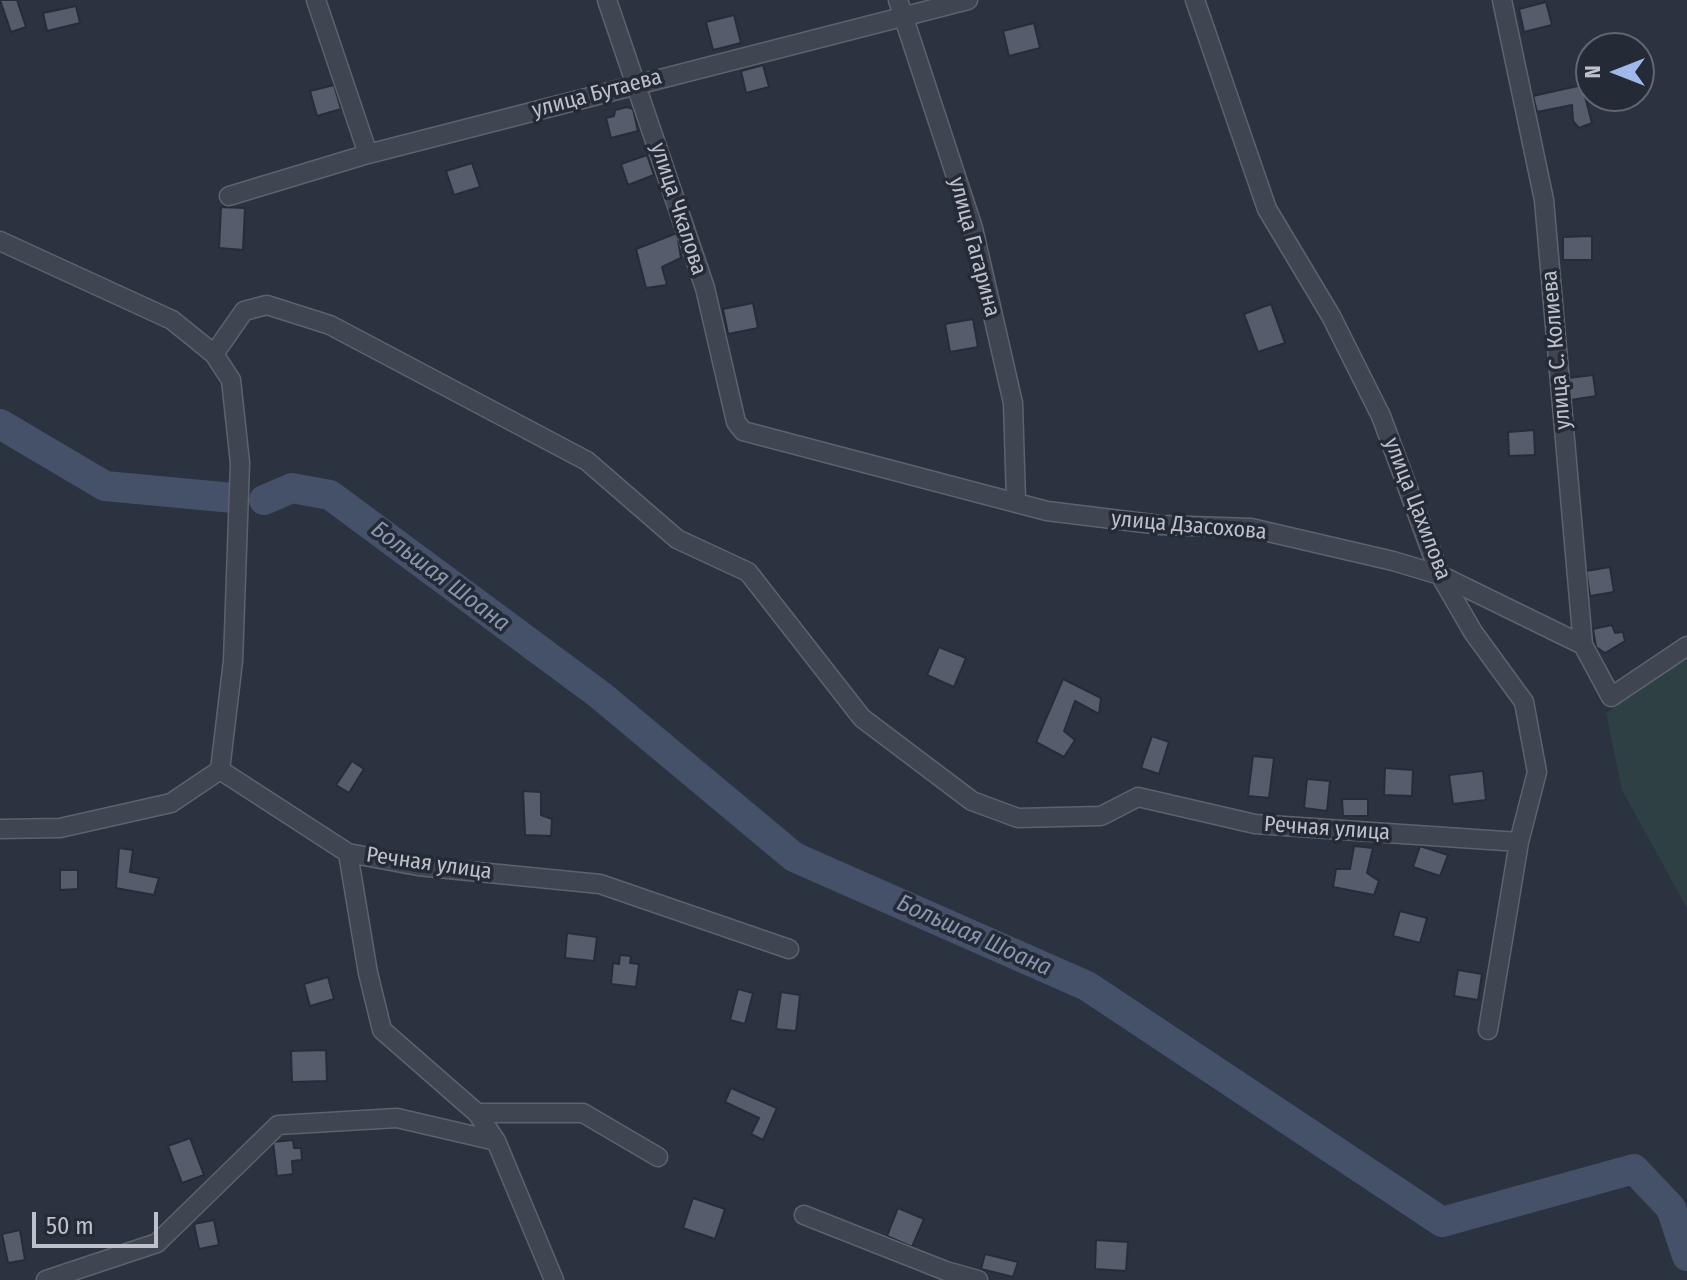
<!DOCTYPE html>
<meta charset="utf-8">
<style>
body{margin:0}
#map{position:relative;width:1687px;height:1280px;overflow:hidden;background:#2b3341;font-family:"Fira Sans Condensed",sans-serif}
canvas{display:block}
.north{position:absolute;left:1575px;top:32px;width:80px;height:80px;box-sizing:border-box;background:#242a36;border:2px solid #616672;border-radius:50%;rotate:270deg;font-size:22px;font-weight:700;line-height:32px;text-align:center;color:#bcc1cb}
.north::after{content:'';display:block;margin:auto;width:28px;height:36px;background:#a0b8ec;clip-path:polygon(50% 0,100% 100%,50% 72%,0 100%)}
.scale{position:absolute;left:32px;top:1212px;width:126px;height:36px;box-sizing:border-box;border:4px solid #bcc1cb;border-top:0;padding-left:10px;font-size:24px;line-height:28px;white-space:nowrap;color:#bcc1cb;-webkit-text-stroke:6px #242a36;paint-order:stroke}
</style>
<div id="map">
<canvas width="1687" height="1280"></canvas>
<div class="north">N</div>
<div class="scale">50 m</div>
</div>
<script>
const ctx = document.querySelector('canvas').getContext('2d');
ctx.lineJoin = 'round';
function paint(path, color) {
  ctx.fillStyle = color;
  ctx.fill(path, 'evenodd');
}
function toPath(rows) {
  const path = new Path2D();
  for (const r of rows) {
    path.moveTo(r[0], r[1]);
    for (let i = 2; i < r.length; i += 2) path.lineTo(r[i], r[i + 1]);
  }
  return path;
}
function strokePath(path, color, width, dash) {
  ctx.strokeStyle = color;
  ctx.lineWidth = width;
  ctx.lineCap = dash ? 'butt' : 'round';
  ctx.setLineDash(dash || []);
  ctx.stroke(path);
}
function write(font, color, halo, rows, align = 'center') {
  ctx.font = font + ' "Fira Sans Condensed",sans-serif';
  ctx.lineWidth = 7;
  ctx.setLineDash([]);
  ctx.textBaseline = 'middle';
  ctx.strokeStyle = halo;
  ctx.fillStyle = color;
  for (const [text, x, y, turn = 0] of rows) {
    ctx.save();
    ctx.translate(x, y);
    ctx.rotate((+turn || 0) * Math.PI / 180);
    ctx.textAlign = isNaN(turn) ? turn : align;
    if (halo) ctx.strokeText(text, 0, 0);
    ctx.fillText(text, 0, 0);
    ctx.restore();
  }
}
paint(toPath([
 [1687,657,1687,908,1622,790,1606,713]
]), '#2e4043');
strokePath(toPath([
 [0,424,105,486,233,498],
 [264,500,292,488,330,495,600,695,794,857,1087,986,1442,1222,1634,1169,1671,1208,1687,1256]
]), '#455169', 30);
const building = toPath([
 [0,0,17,0,26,27,11,32,0,0],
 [1546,2,1552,25,1524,32,1519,9,1546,2],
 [76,6,80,23,47,31,43,13,76,6],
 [734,15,741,43,713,50,706,22,734,15],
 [1034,23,1040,48,1009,56,1003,31,1034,23],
 [763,65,769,87,746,93,741,71,763,65],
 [334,85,341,109,317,116,310,91,334,85],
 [1582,85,1592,123,1579,128,1573,121,1572,105,1537,112,1533,96,1582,85],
 [627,107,633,109,638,131,611,138,606,118,614,116,615,110,627,107],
 [647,155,654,175,628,185,621,164,647,155],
 [472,163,480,187,454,195,446,171,472,163],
 [221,207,245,208,243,250,219,248,221,207],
 [677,233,681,258,662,267,667,285,646,288,636,249,677,233],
 [1592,236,1592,260,1563,260,1563,237,1592,236],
 [753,303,758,328,728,334,723,309,753,303],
 [1271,304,1285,343,1258,352,1244,314,1271,304],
 [973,319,978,347,950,352,945,324,973,319],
 [1593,375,1596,396,1571,400,1568,378,1593,375],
 [1534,430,1535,455,1509,456,1508,432,1534,430],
 [1610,567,1614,592,1590,596,1586,571,1610,567],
 [1612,625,1615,633,1623,632,1625,641,1605,653,1596,647,1593,629,1612,625],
 [939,647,966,658,954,687,927,675,939,647],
 [1063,679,1101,698,1099,714,1075,701,1064,731,1075,740,1064,757,1036,742,1063,679],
 [1152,736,1169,742,1159,774,1141,768,1152,736],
 [1253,756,1274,758,1269,798,1248,796,1253,756],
 [352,761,364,769,349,793,336,785,352,761],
 [1385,768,1413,770,1412,796,1384,795,1385,768],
 [1483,771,1486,800,1453,804,1449,775,1483,771],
 [1307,779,1330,781,1327,811,1304,808,1307,779],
 [523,791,541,792,541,815,552,819,551,836,525,835,523,791],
 [1342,799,1368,799,1368,816,1343,816,1342,799],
 [1354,846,1373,848,1367,873,1379,881,1374,895,1333,887,1336,869,1350,869,1354,846],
 [1420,846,1448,855,1440,876,1413,867,1420,846],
 [119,848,133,850,130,872,159,878,154,895,116,888,119,848],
 [60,870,78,870,78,889,60,890,60,870],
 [1400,911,1427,918,1420,943,1393,936,1400,911],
 [567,933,597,937,594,961,565,958,567,933],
 [620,955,631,956,630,963,639,964,636,987,611,984,613,963,619,964,620,955],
 [1458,970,1482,974,1478,1000,1454,996,1458,970],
 [328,977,334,999,310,1006,304,984,328,977],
 [738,989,753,993,745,1024,730,1020,738,989],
 [781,992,800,995,796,1031,776,1029,781,992],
 [326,1050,327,1081,292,1082,291,1051,326,1050],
 [731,1088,777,1108,763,1140,751,1134,759,1118,725,1102,731,1088],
 [190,1138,204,1175,182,1183,168,1146,190,1138],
 [293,1140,294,1148,301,1148,302,1160,292,1161,293,1174,277,1176,273,1142,293,1140],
 [693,1198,725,1209,715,1239,683,1228,693,1198],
 [898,1208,924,1219,912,1247,887,1236,898,1208],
 [214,1220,219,1245,199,1249,194,1224,214,1220],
 [20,1230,25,1260,8,1263,2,1234,20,1230],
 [1096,1240,1128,1242,1126,1271,1095,1269,1096,1240],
 [985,1254,1018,1262,1013,1277,981,1269,985,1254]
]);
paint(building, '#555c6b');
strokePath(building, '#262c38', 2);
const street = toPath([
 [316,0,368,154],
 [607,0,705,288,736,422,743,431,1047,511,1161,525,1251,528,1393,561,1440,575,1583,645],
 [898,0,973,228,1013,403,1016,501],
 [1195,0,1267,209,1331,316,1381,416,1440,575,1473,632,1524,702,1537,772,1519,842,1488,1030],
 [1502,0,1544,200,1583,645,1611,697,1687,646],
 [229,196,368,154,968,0],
 [0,241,172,320,214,354,231,380,240,463,233,661,220,770],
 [214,354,244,311,267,305,330,325,587,461,677,539,748,572,862,718,972,801,1018,818,1101,816,1138,797,1255,824,1519,842],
 [0,829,60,828,171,803,220,770,348,853,418,866,600,884,789,949],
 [348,853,368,973,382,1030,477,1113,496,1141,554,1280],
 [477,1113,583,1113,658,1157],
 [804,1215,946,1271,978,1280],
 [46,1280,157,1243,278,1125,397,1118,496,1141]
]);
strokePath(street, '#5d636e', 21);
strokePath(street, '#3f4551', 18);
write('22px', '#bcc1cb', '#242a36', [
 ["улица Бутаева",597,94,-15],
 ["улица Чкалова",678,209,72],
 ["улица Гагарина",974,247,75],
 ["улица С. Колиева",1557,350,-95],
 ["улица Цахилова",1417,509,69],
 ["улица Дзасохова",1189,526,5],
 ["Речная улица",1327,829,4],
 ["Речная улица",429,864,8]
]);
write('italic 24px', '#8795ae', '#242a36', [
 ["Большая Шоана",440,577,37],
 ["Большая Шоана",974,936,24]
]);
</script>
